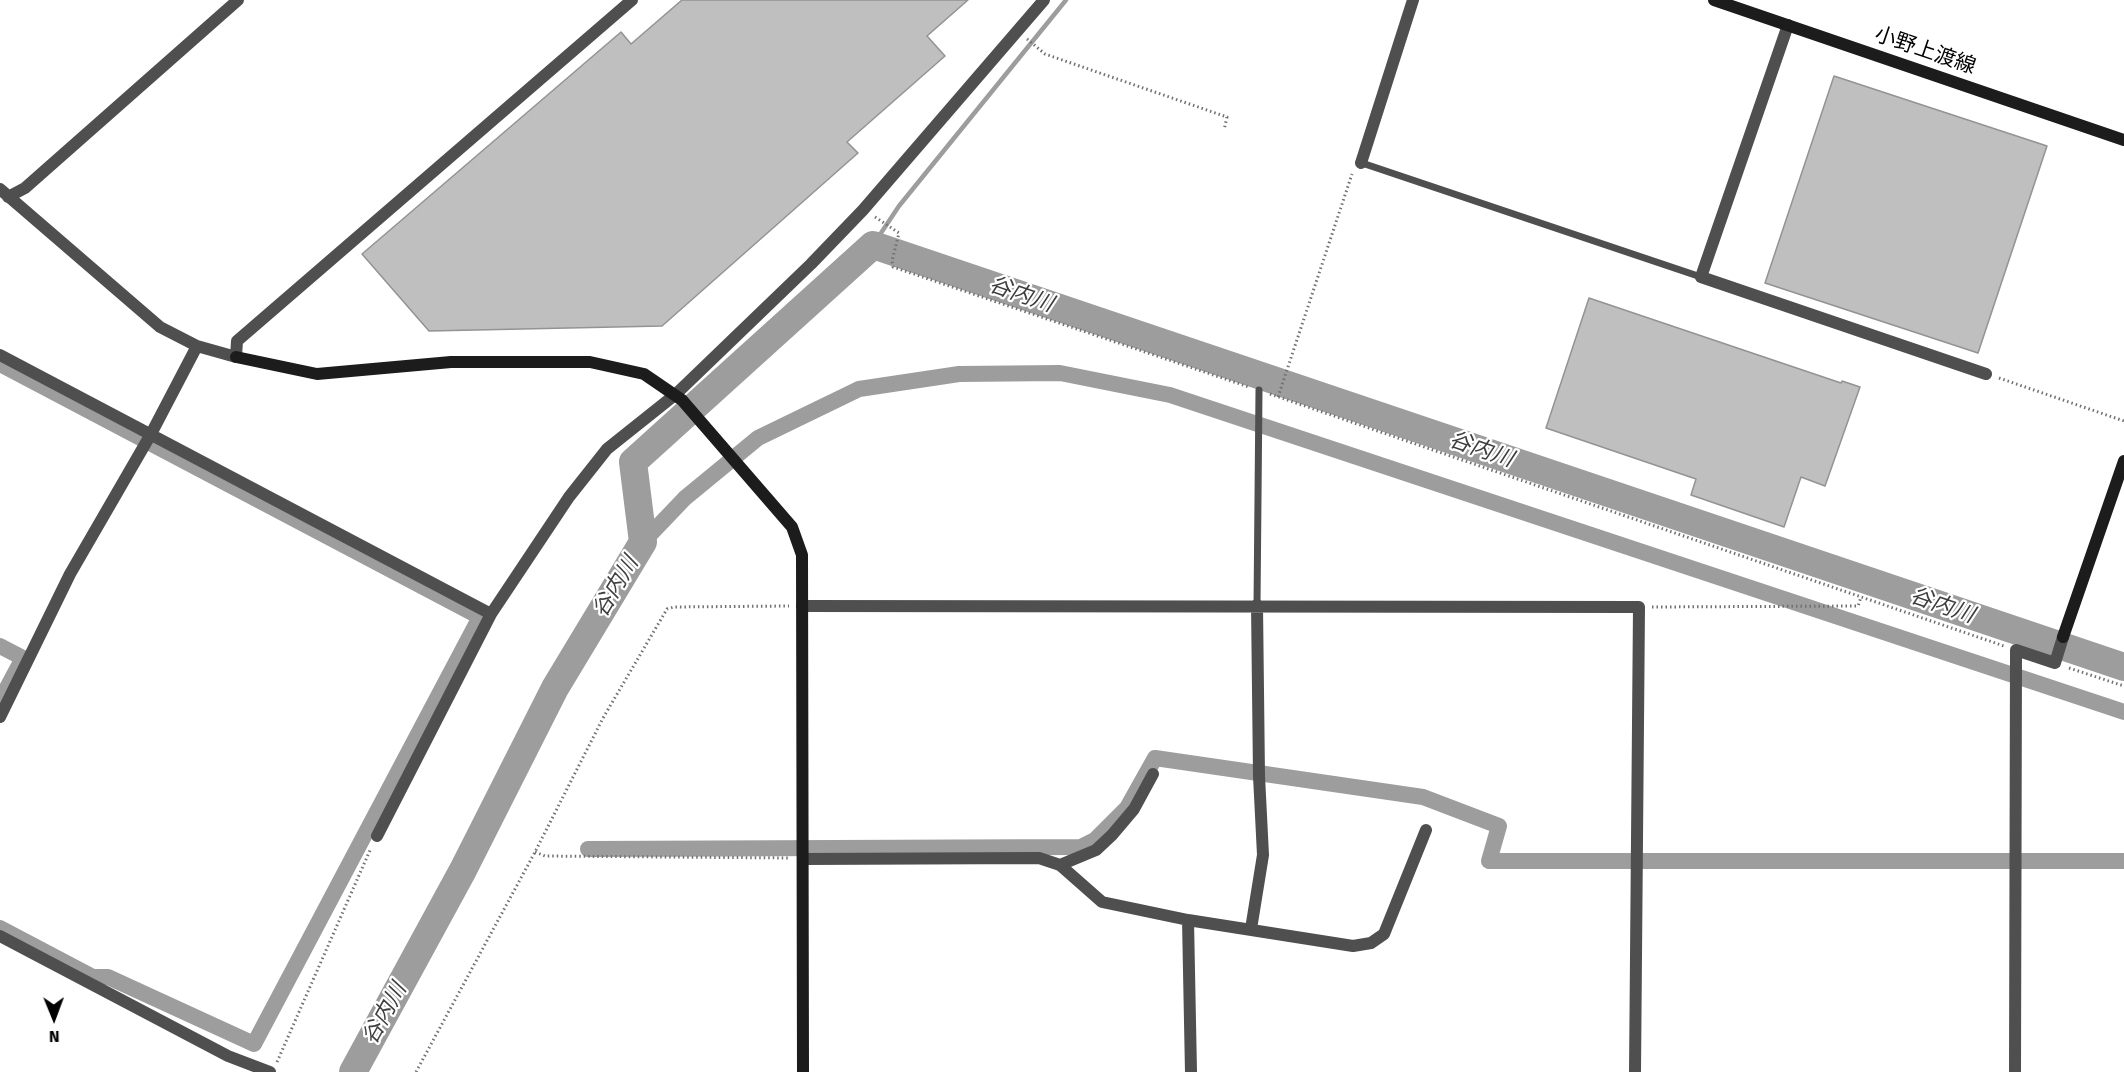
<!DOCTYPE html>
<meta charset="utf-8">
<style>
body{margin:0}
#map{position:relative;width:2124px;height:1072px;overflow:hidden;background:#fff;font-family:"Fira Sans",sans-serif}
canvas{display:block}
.north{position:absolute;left:24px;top:988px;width:60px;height:60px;-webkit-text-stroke:4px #fff;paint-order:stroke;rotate:179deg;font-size:16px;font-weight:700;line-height:24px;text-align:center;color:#000}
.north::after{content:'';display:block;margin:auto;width:21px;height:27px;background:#000;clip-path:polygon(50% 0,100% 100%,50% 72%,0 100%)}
</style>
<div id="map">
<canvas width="2124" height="1072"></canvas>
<div class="north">N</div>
</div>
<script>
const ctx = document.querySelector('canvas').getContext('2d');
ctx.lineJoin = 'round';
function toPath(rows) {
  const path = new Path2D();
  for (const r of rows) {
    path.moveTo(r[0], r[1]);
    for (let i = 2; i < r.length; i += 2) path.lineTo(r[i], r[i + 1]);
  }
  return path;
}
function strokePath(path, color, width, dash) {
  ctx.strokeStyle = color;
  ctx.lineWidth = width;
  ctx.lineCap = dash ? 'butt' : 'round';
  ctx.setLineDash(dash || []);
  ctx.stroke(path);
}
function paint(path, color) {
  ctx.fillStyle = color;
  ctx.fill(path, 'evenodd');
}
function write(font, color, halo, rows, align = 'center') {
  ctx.font = font + ' "Fira Sans","Noto Sans JP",sans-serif';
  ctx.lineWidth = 4.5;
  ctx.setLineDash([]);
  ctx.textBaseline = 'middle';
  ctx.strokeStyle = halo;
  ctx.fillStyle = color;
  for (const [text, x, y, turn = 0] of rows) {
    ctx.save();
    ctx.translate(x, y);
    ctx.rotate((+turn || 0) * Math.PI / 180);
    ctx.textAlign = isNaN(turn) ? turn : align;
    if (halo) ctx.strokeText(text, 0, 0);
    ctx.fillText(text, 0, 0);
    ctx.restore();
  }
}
strokePath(toPath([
 [873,245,899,206,1066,0]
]), '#9d9d9d', 4.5);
strokePath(toPath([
 [0,364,480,617,254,1044,108,977,93,977,0,928],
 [643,542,685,498,758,438,859,389,959,374,1060,373,1170,395,2124,712],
 [0,646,23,658,0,701],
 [588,849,1081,847,1095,840,1127,808,1155,758,1423,797,1499,826,1489,861,2124,861]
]), '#9d9d9d', 16);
strokePath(toPath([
 [353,1072,463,870,555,688,643,542,633,462,873,245,2124,667]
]), '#9d9d9d', 28);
const building = toPath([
 [682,0,968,0,927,36,945,56,847,142,858,153,662,326,429,331,362,254,621,32,631,44,682,0],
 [1834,76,2047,146,1978,353,1765,283,1834,76],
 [1589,298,1841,383,1842,381,1860,387,1825,486,1801,477,1784,527,1691,495,1696,479,1546,428,1589,298]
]);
paint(building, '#bfbfbf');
strokePath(building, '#939393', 1.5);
strokePath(toPath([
 [1027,39,1045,54,1227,117,1224,130],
 [875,217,899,233,892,261,893,267,1249,387],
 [1999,378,2124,421],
 [1270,394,2004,646],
 [1278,397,1352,174],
 [1652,607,1858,606,1861,597],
 [2069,668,2124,686],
 [535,852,545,856,790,858],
 [277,1062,371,848],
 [416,1072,535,852,603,718,667,609,674,607,789,606]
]), '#717171', 3, [1.5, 3]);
strokePath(toPath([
 [1359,162,1701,277],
 [1257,605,1259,390]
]), '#4f4f4f', 7);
strokePath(toPath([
 [1788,25,1701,277,1986,374],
 [1361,163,1413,0],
 [0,189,160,327,197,346,236,357,237,341,632,0],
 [8,197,25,188,238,0],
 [0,355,491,614],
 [802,606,1639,607,1635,1072],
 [0,717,70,574,151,434,197,346],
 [377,836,491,614,569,497,607,449,676,394,811,264,863,210,1044,0],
 [803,859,1039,858,1060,865,1102,902,1188,920,1353,946,1371,943,1384,934,1426,830],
 [1060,865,1096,850,1112,835,1134,809,1153,774],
 [1188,920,1191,1072],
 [1251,929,1263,855,1259,776,1257,605],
 [0,936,228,1056,270,1072],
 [2015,1072,2016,650,2055,663,2063,637]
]), '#4f4f4f', 12);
strokePath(toPath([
 [1714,0,2124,140],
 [236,357,317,374,451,362,590,362,644,374,682,400,792,527,802,555,803,1072],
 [2063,637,2124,461]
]), '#1c1c1c', 12);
write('21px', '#000', '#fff', [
 ["小野上渡線",1925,51,19]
]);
write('italic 22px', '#3e3e3e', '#fff', [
 ["谷内川",1021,295,19],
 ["谷内川",1481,450,19],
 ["谷内川",616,587,-59],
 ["谷内川",1942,606,19],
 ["谷内川",385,1014,-61]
]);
</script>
